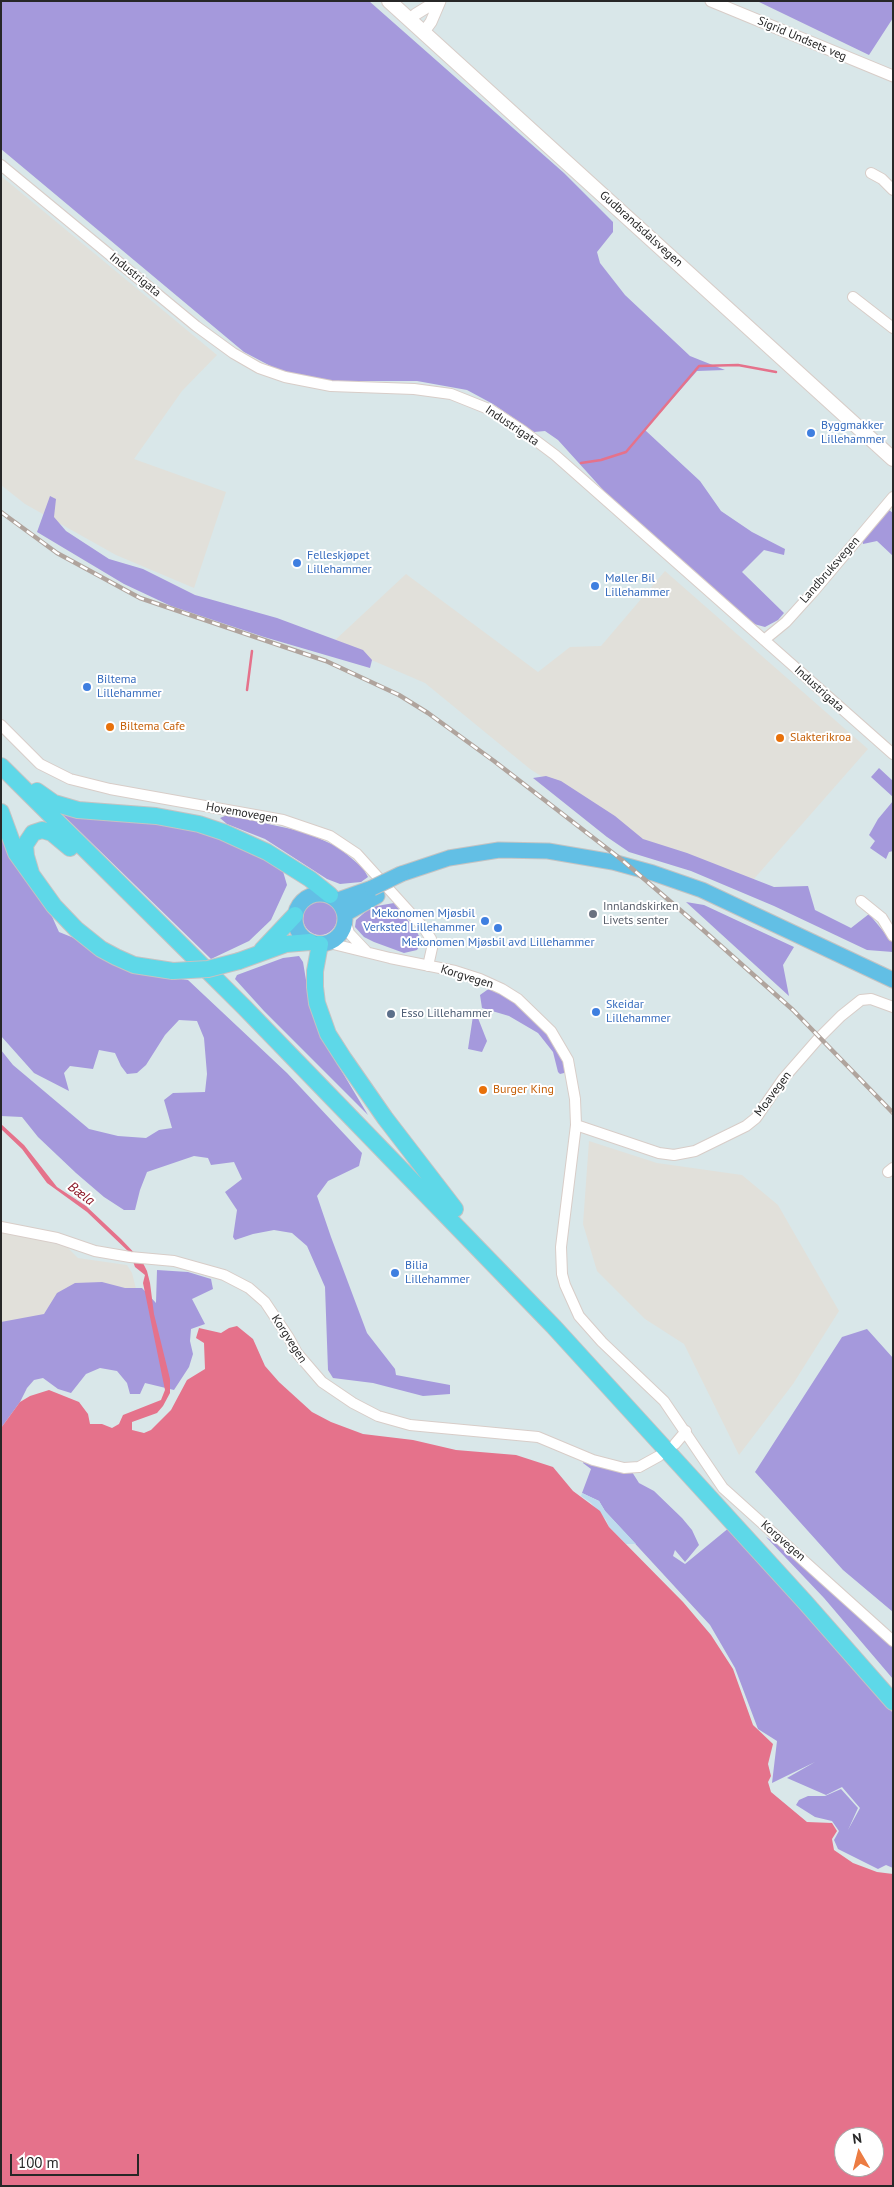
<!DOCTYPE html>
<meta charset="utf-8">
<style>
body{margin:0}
#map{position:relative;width:894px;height:2187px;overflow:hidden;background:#d9e7e9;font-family:"PT Sans",sans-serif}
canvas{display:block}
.frame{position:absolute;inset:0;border:2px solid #272727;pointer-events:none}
.north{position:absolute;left:834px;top:2127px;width:50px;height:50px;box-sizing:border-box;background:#fff;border:1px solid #a9a9a9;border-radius:50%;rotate:352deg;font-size:14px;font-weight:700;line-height:20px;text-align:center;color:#272727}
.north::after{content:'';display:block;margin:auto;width:18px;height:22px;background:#ec7c43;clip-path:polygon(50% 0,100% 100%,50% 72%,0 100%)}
.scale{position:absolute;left:10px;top:2154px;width:129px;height:22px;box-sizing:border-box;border:2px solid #272727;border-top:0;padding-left:6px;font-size:15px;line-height:18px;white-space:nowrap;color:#272727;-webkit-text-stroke:4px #fff;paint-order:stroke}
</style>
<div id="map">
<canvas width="894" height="2187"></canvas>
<div class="frame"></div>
<div class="north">N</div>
<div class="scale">100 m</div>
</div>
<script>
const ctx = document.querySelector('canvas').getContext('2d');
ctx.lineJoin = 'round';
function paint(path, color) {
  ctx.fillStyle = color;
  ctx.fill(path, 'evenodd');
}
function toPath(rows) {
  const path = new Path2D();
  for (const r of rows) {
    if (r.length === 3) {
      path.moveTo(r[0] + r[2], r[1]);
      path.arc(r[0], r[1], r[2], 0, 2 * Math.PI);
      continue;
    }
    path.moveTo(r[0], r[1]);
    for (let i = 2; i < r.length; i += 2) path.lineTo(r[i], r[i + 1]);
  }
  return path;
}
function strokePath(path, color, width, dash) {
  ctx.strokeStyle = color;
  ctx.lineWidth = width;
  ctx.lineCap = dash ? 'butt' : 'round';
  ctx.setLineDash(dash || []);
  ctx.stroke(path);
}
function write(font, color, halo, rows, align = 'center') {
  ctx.font = font + ' "PT Sans",sans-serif';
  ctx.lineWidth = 4;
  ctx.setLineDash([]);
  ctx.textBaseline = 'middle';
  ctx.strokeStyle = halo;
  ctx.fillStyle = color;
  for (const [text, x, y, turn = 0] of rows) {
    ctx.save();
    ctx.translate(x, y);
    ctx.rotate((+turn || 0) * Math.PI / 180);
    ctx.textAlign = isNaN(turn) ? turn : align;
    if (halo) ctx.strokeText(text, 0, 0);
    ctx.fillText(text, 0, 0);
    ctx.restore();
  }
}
paint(toPath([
 [1,176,217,355,182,391,134,459,226,492,194,588,116,555,25,504,1,485],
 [665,571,868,749,753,880,642,841,530,769,425,683,332,643,406,574,538,672,570,647,601,646],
 [589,1141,657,1163,742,1175,778,1205,839,1311,793,1384,739,1455,684,1344,645,1319,597,1271,583,1224],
 [1,1230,67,1247,78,1258,127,1265,132,1273,137,1293,1,1375]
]), '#e1e0da');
paint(toPath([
 [1,1,369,1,564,173,613,222,613,232,597,252,600,263,625,295,690,356,725,370,697,371,645,430,700,481,721,511,752,532,785,549,784,555,764,550,742,572,784,613,778,620,765,627,754,624,605,492,558,440,545,431,534,432,493,404,467,390,417,381,328,381,280,371,244,352,1,149],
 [757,1,893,1,893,18,869,55],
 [50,496,56,499,54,517,66,531,109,559,143,569,195,595,277,618,363,650,372,660,370,668,264,637,171,606,124,584,37,532],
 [889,510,893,513,893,556,877,541,863,544,862,538,885,511],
 [879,768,893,781,893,797,871,777],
 [546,776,561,781,615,816,643,839,687,853,774,887,808,886,815,910,851,928,869,914,893,943,893,952,867,950,774,906,691,871,629,852,607,837,533,778],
 [893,801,893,851,889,852,886,859,870,848,875,841,869,835,878,819],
 [60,812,131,819,195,829,230,841,282,868,287,885,271,920,249,941,211,959],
 [227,815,305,832,338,847,363,868,368,877,361,882,340,884,327,879,265,839,227,824,220,818],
 [1,829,50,912,59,932,74,938,139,973,188,980,287,1073,362,1153,359,1166,328,1181,317,1196,331,1237,367,1333,395,1369,396,1375,450,1385,450,1394,423,1396,373,1383,333,1378,328,1370,325,1287,307,1246,292,1233,274,1230,253,1234,235,1240,233,1237,237,1210,225,1192,242,1179,234,1162,211,1165,208,1158,194,1156,147,1172,140,1190,135,1210,124,1210,104,1197,76,1173,38,1137,22,1117,1,1116,1,1050,13,1065,89,1129,118,1136,146,1138,159,1130,172,1128,164,1100,173,1093,205,1092,207,1074,204,1038,197,1021,179,1020,165,1035,146,1065,137,1073,127,1074,121,1066,115,1053,99,1050,93,1069,70,1066,64,1073,69,1091,34,1073,1,1036],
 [320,918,17],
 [686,902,704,905,794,947,783,965,789,996],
 [394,903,417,932,422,942,417,950,404,953,374,942,364,937,355,927,356,920,371,907],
 [299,956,303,962,311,1010,329,1050,368,1115,264,1011,235,979,237,975,283,958],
 [491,989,508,998,529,1013,555,1043,567,1069,564,1073,560,1074,558,1072,553,1052,538,1033,509,1016,482,1008,480,995,487,990],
 [476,1013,487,1041,482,1052,468,1049,473,1016],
 [157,1270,188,1272,211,1279,213,1289,192,1299,205,1324,191,1329,190,1341,193,1354,189,1367,174,1390,145,1383,140,1394,130,1394,127,1383,117,1371,100,1368,86,1374,71,1393,58,1389,43,1378,34,1380,27,1388,20,1402,1,1428,1,1322,44,1314,57,1293,75,1283,102,1282,125,1288,142,1288,156,1303],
 [867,1329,893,1358,893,1612,843,1570,755,1472,842,1337],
 [586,1454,627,1464,639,1483,654,1491,682,1518,692,1530,699,1545,685,1562,675,1550,673,1556,685,1564,730,1527,893,1713,893,1868,886,1865,878,1869,838,1849,834,1840,839,1831,832,1821,815,1817,796,1805,799,1800,808,1796,825,1796,841,1789,858,1808,848,1830,860,1808,842,1787,826,1795,787,1778,815,1762,772,1783,777,1741,758,1729,735,1668,710,1625,605,1511,599,1501,582,1493,591,1469,583,1463],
 [766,1537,790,1552,893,1645,893,1679,824,1598]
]), '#a599dc');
paint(toPath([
 [582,1493,599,1501,605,1511,636,1544,626,1544,609,1527,606,1520,591,1503,581,1496]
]), '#bedbed');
paint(toPath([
 [1,1124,24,1145,57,1187,86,1206,121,1239,142,1261,147,1271,150,1283,154,1314,170,1379,170,1393,163,1406,157,1413,132,1422,132,1430,144,1433,151,1430,171,1410,187,1380,205,1369,204,1343,196,1338,199,1328,221,1333,229,1328,237,1326,253,1339,265,1366,279,1382,312,1412,331,1422,363,1434,413,1440,456,1450,516,1455,553,1467,573,1491,600,1511,609,1527,683,1602,711,1635,733,1669,753,1725,773,1744,768,1764,771,1776,768,1782,771,1792,807,1822,832,1823,837,1831,832,1839,834,1850,853,1863,877,1872,893,1874,893,2186,1,2186,1,1428,20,1402,30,1396,49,1390,79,1402,88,1414,90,1424,102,1424,112,1428,119,1424,123,1415,161,1400,165,1390,143,1283,145,1275,135,1267,130,1253,87,1212,47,1183,22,1149,1,1129],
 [844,2137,874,2137,874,2167,844,2167]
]), '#e5728b');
strokePath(toPath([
 [581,463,601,460,626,452,699,366,738,365,776,372],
 [247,690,252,651]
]), '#e5728b', 2.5);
const minor = toPath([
 [1,165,196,326,233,353,259,368,285,377,331,386,414,389,451,394,491,410,523,431,555,455,893,754],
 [871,173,882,179,893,190],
 [853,297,893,328],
 [764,640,786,622,814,591,893,497],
 [1,725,40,764,70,779,110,789,283,820,330,836,357,854,424,928,431,939,432,948,428,966],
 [861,901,882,918,893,936],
 [345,919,349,933,366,951],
 [329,943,390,958,455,971,480,979,502,989,518,999,551,1031,568,1060,575,1099,576,1125,561,1247,562,1274,565,1285,579,1316,602,1342,664,1401,723,1488,893,1641],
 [576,1125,659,1153,674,1155,695,1151,746,1126,756,1118,783,1079,818,1039,841,1016,861,1000,871,999,893,1007],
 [888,1172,893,1168],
 [1,1227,57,1238,95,1251,130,1257,174,1261,224,1275,249,1288,265,1302,289,1338,297,1353,322,1382,353,1403,378,1416,410,1425,538,1437,593,1460,624,1468,639,1467,659,1456],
 [675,1444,686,1431]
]);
const tertiary = toPath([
 [711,1,893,76],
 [409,20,416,14,437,1],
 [423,33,431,22,440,1]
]);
const secondary = toPath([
 [389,1,893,459]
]);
const primary = toPath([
 [401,874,449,858,499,850,548,851,613,862,653,873,702,890,893,980],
 [320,919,25],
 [338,900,372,888],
 [345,914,377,896]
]);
const trunk = toPath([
 [1,766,244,1007,554,1327,805,1602,893,1702],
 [37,791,54,803,78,810,156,816,199,824,223,832,267,852,310,879,330,895],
 [1,812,16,853,54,906,76,929,101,949,116,957,134,965,173,971],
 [31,873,26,856,25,845,33,833,42,830,52,833,70,848],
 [320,944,315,971,315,987,317,1003,328,1034,344,1059,385,1118,455,1209],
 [262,950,295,915],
 [239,961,286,944,310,942]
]);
strokePath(minor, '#d8cdc8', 12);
strokePath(tertiary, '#d8cdc8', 13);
strokePath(secondary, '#d8cdc8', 16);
strokePath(primary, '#c3c3c3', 17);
strokePath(trunk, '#c3c3c3', 18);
strokePath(minor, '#fff', 10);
strokePath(tertiary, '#fff', 11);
strokePath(secondary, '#fff', 14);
strokePath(primary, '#62bfe5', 15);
strokePath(trunk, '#5ed8e8', 16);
const rail = toPath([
 [1,512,57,553,140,598,326,661,399,695,428,713,494,761,622,860,693,921,793,1010,893,1113]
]);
strokePath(rail, '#b0a49d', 4.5);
strokePath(rail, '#fff', 2.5, [8]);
const primaryBridge = toPath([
 [372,888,401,874]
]);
const trunkBridge = toPath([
 [173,971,208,969,239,961]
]);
strokePath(primaryBridge, '#c3c3c3', 17, []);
strokePath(trunkBridge, '#c3c3c3', 18, []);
strokePath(primaryBridge, '#62bfe5', 15);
strokePath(trunkBridge, '#5ed8e8', 16);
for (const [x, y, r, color] of [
 [811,433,5,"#3f7fe0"],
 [297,563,5,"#3f7fe0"],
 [595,586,5,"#3f7fe0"],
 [87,687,5,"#3f7fe0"],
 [110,727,5,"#e8710a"],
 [780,738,5,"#e8710a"],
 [593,914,5,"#6b7280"],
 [485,921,5,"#3f7fe0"],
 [498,928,5,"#3f7fe0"],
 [596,1012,5,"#3f7fe0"],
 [391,1014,5,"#5c6f8a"],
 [483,1090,5,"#e8710a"],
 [395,1273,5,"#3f7fe0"]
]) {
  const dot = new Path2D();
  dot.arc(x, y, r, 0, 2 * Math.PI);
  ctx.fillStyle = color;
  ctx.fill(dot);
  strokePath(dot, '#fff', 2);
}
write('12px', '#272727', '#fff', [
 ["Sigrid Undsets veg",802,39,23],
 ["Gudbrandsdalsvegen",641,229,42],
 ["Industrigata",135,275,39],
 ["Industrigata",512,426,34],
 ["Landbruksvegen",830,570,-49],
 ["Industrigata",819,689,42],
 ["Hovemovegen",242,813,10],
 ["Korgvegen",467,977,17],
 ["Moavegen",773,1094,-53],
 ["Korgvegen",289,1339,57],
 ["Korgvegen",783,1541,41]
]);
write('12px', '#366cbe', '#fff', [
 ["Byggmakker",821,426],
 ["Lillehammer",821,440],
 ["Felleskjøpet",307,556],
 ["Lillehammer",307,570],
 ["Møller Bil",605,579],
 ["Lillehammer",605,593],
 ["Biltema",97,680],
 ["Lillehammer",97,694],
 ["Mekonomen Mjøsbil",475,914,"right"],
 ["Verksted Lillehammer",475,928,"right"],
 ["Mekonomen Mjøsbil avd Lillehammer",498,943,"center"],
 ["Skeidar",606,1005],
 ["Lillehammer",606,1019],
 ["Bilia",405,1266],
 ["Lillehammer",405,1280]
], 'left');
write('12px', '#c56008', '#fff', [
 ["Biltema Cafe",120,727],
 ["Slakterikroa",790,738],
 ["Burger King",493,1090]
], 'left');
write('12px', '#5b616d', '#fff', [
 ["Innlandskirken",603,907],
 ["Livets senter",603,921]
], 'left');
write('12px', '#4e5e75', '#fff', [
 ["Esso Lillehammer",401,1014]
], 'left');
write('italic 14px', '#8c1626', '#fff', [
 ["Bæla",81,1194,37]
]);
</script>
